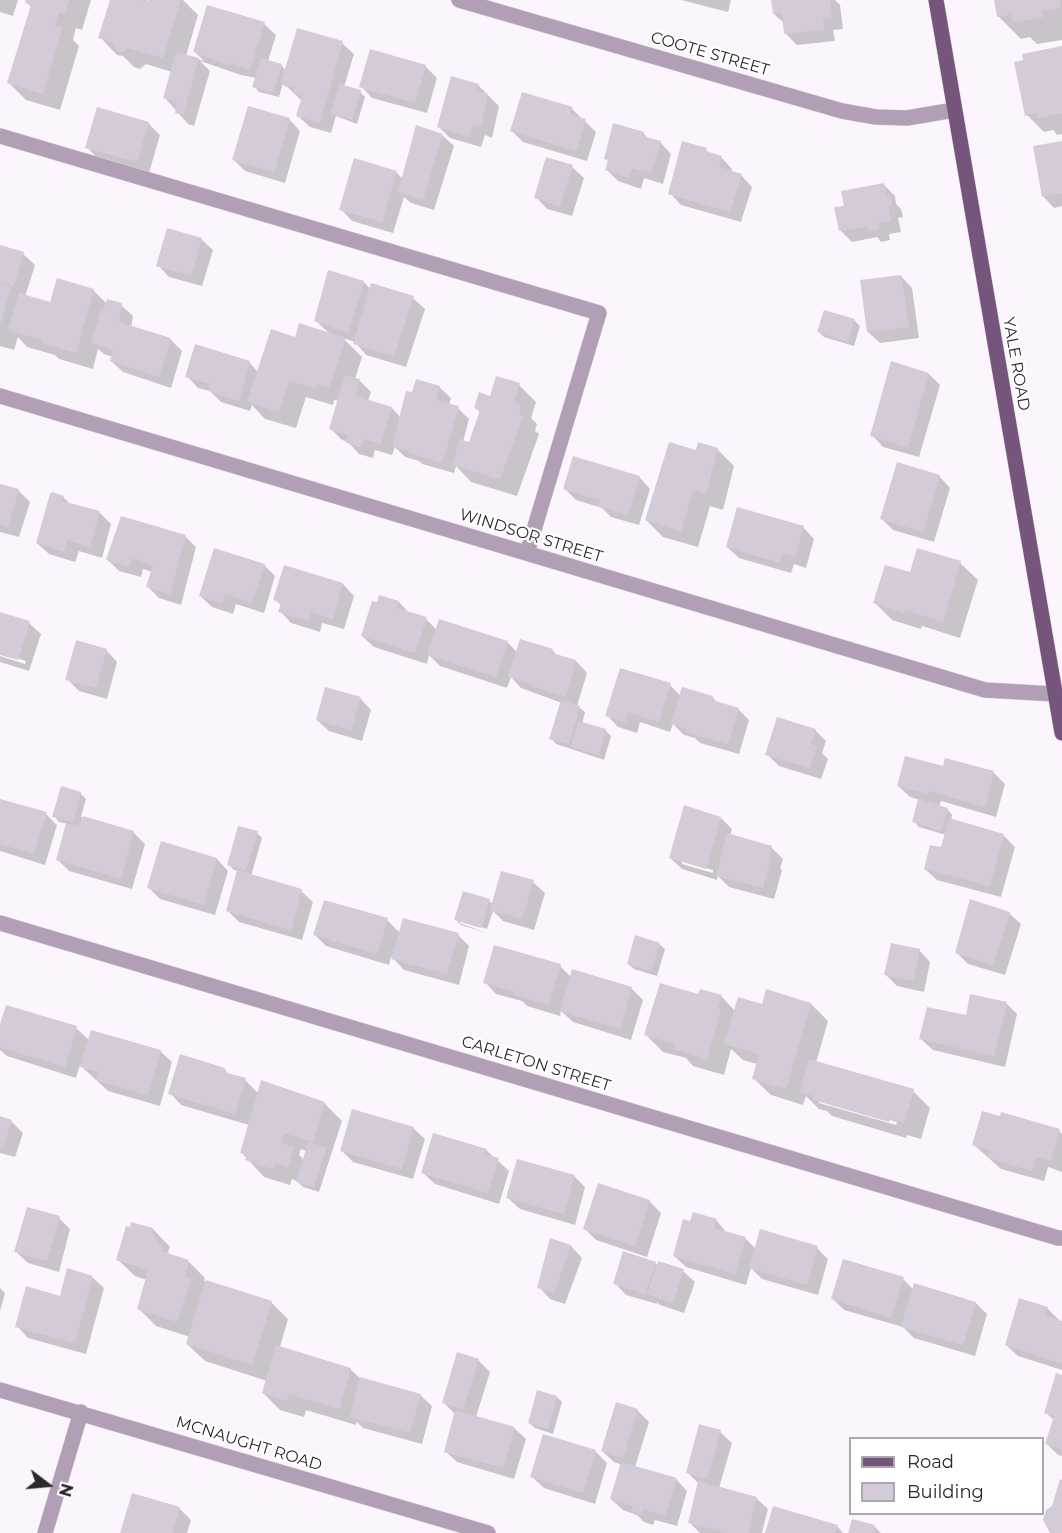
<!DOCTYPE html>
<style>
body{margin:0}
#map{position:relative;width:1062px;height:1533px;overflow:hidden;background:#fcf5fd;font-family:Montserrat,sans-serif}
canvas{display:block}
.legend{position:absolute;left:849px;top:1437px;width:195px;height:78px;box-sizing:border-box;background:#fff;border:2px solid #aba9ab;margin:0;padding:8px 10px;list-style:none;font-size:18px;color:#2d282d}
.legend li{display:flex;align-items:center;gap:12px;height:30px}
.legend b{width:30px;border:2px solid #aba9ab}
.north{position:absolute;left:18px;top:1455px;width:60px;height:60px;-webkit-text-stroke:4px #fff;paint-order:stroke;rotate:106deg;font-size:16px;font-weight:700;line-height:24px;text-align:center;color:#2d282d}
.north::after{content:'';display:block;margin:auto;width:21px;height:27px;background:#2d282d;clip-path:polygon(50% 0,100% 100%,50% 72%,0 100%)}
</style>
<div id="map">
<canvas width="1062" height="1533"></canvas>
<ul class="legend">
<li><b style="height:8px;background:#75557c"></b>Road</li>
<li><b style="height:16px;background:#d5cbd8"></b>Building</li>
</ul>
<div class="north">N</div>
</div>
<script>
const ctx = document.querySelector('canvas').getContext('2d');
ctx.lineJoin = 'round';
function paint(path, color) {
  ctx.fillStyle = color;
  ctx.fill(path, 'evenodd');
}
function toPath(rows) {
  const path = new Path2D();
  for (const r of rows) {
    path.moveTo(r[0], r[1]);
    for (let i = 2; i < r.length; i += 2) path.lineTo(r[i], r[i + 1]);
  }
  return path;
}
function strokePath(path, color, width, dash) {
  ctx.strokeStyle = color;
  ctx.lineWidth = width;
  ctx.lineCap = dash ? 'butt' : 'round';
  ctx.setLineDash(dash || []);
  ctx.stroke(path);
}
function write(font, color, halo, rows, align = 'center') {
  ctx.font = font + ' Montserrat,sans-serif';
  ctx.lineWidth = 4.5;
  ctx.setLineDash([]);
  ctx.textBaseline = 'middle';
  ctx.strokeStyle = halo;
  ctx.fillStyle = color;
  for (const [text, x, y, turn = 0] of rows) {
    ctx.save();
    ctx.translate(x, y);
    ctx.rotate((+turn || 0) * Math.PI / 180);
    ctx.textAlign = isNaN(turn) ? turn : align;
    if (halo) ctx.strokeText(text, 0, 0);
    ctx.fillText(text, 0, 0);
    ctx.restore();
  }
}
paint(toPath([
 [0,0,18,0,13,16,0,12],
 [27,0,91,0,82,30,76,28,73,40,79,46,60,110,26,100,9,83,32,8,26,2],
 [111,0,146,0,149,3,150,0,183,0,198,15,186,56,204,61,195,52,264,24,276,35,268,61,281,65,286,71,342,43,354,54,344,87,360,92,365,97,357,124,336,116,331,133,310,127,298,116,302,101,283,83,279,97,259,92,254,86,256,78,241,75,200,61,210,71,194,126,188,124,165,98,172,72,146,64,140,69,134,67,123,56,117,55,100,37],
 [681,0,731,0,728,12],
 [773,0,835,0,840,5,843,29,833,30,835,41,797,45,786,34,785,24,774,14],
 [996,0,1062,0,1062,40,1037,44,1030,37,1021,39,998,16],
 [1062,47,1062,134,1057,135,1053,130,1044,132,1027,115],
 [425,66,437,78,427,113,372,98,361,86],
 [478,85,499,106,492,138,485,135,481,147,450,138,439,127],
 [572,109,596,132,587,161,523,142,512,131],
 [289,119,300,131,285,183,245,171,234,160],
 [148,123,160,135,149,173,98,159,87,147],
 [643,133,649,139,660,142,671,154,663,184,644,178,641,189,618,181,607,170,609,162,606,159],
 [442,135,454,146,434,210,411,203,404,197,393,233,352,221,341,209,396,172,403,179],
 [1062,142,1062,206,1054,208,1043,196],
 [706,150,711,154,721,157,732,169,731,172,741,175,752,187,741,222,681,205,670,193],
 [572,167,584,178,572,216,547,209,536,197],
 [883,184,895,196,896,204,901,209,903,217,898,218,901,232,889,234,890,240,881,242,877,237,852,242,841,231,836,209,845,207],
 [201,239,213,250,202,286,169,277,158,265],
 [0,247,23,254,35,265,25,297,51,304,93,290,107,304,121,305,133,316,131,328,170,339,182,351,171,388,123,372,111,361,113,357,104,354,98,349,93,369,59,359,55,355,27,347,18,337,14,350,0,346],
 [901,276,912,288,919,338,880,343,868,332],
 [364,282,371,290,413,298,425,309,406,367,366,355,355,342,343,338,362,357,355,379,359,380,371,392,368,401,392,408,401,418,413,394,439,387,451,398,449,405,458,408,469,419,463,442,470,444,480,412,475,408,519,385,536,402,531,418,537,424,535,431,539,434,517,496,471,482,456,466,454,473,422,464,419,461,405,457,395,447,392,455,375,450,373,458,359,454,348,442,342,440,330,428,339,401,334,400,333,405,306,397,296,428,265,419,252,405,250,411,221,402,210,391,198,388,187,376,249,362,258,372,296,339,330,334,316,321],
 [855,321,860,326,854,346,824,337,819,332],
 [929,374,940,385,919,457,883,447,872,435],
 [717,449,734,466,723,510,710,506,698,547,663,537,646,520,697,452],
 [939,476,950,488,934,542,893,530,882,519],
 [639,477,650,489,639,525,611,517,602,508,576,500,564,488],
 [0,485,19,491,30,502,19,537,0,532],
 [63,497,70,504,100,513,111,524,102,558,79,551,75,562,49,554,37,543],
 [803,527,814,539,806,568,794,564,791,573,739,558,727,547],
 [185,536,196,547,181,605,159,598,148,587,152,572,143,569,141,577,119,571,108,560],
 [960,563,978,580,960,638,922,626,921,629,892,620,875,603,911,574],
 [264,565,275,576,264,613,236,604,233,614,212,607,200,596],
 [343,584,354,596,344,629,322,623,320,632,291,623,280,611,282,606,275,600],
 [399,602,410,614,426,619,437,630,507,642,517,652,552,650,558,656,576,661,587,673,577,706,585,712,582,724,605,730,611,736,604,760,556,744,551,738,562,703,521,688,511,677,507,688,440,666,429,655,427,664,374,647,362,636],
 [0,613,29,623,41,634,29,671,0,662,0,656,25,664,26,661,0,653],
 [106,650,117,662,107,699,79,691,67,679],
 [670,685,681,696,712,697,718,703,738,709,749,720,739,754,700,743,695,738,684,735,673,724,670,732,640,722,637,733,618,727,607,715],
 [360,698,371,710,362,741,329,731,317,720],
 [815,730,826,741,822,753,828,759,821,779,779,766,767,754],
 [944,768,994,773,1005,784,996,817,941,801,939,807,947,809,952,815,951,820,1003,835,1015,847,1001,897,937,880,925,869,942,849,946,835,919,827,914,821,920,800,910,797,898,786],
 [80,793,86,799,81,817,133,832,145,844,132,889,69,871,57,859,68,824,59,822,54,816],
 [0,800,46,814,57,825,45,865,0,851],
 [721,818,732,829,730,836,771,847,783,859,780,868,782,870,774,899,729,887,718,876,717,880,682,869,670,858],
 [682,861,713,870,713,873,682,864],
 [257,833,262,838,251,876,301,891,313,902,302,940,239,922,227,910,239,871,234,870,228,864],
 [217,859,228,871,215,915,160,899,149,888],
 [533,882,545,893,534,930,503,921,493,911,487,929,460,920,460,923,486,933,461,925,456,920,489,901,493,904],
 [1009,913,1021,924,1005,975,968,964,956,952],
 [387,920,400,933,458,935,469,946,459,985,404,970,391,956,389,965,326,946,315,935],
 [659,944,665,949,657,976,634,969,628,964],
 [919,950,930,962,924,992,897,986,886,975],
 [560,966,571,977,631,988,643,1000,631,1040,573,1022,561,1011,560,1016,527,1006,522,1001,496,994,485,982],
 [699,996,721,996,735,1011,763,1006,811,1004,828,1021,816,1063,913,1091,930,1108,921,1139,907,1135,906,1138,832,1116,827,1111,819,1109,806,1096,803,1105,771,1095,753,1078,757,1064,743,1060,731,1049,724,1075,693,1066,686,1058,663,1052,646,1035],
 [819,1100,897,1122,896,1125,819,1103],
 [1006,1003,1017,1014,1005,1067,933,1050,921,1039,967,1017],
 [76,1028,89,1040,160,1051,172,1062,160,1106,108,1091,80,1065,76,1078,7,1056,0,1050,0,1029],
 [224,1069,230,1075,245,1080,258,1093,324,1103,342,1121,319,1192,303,1187,297,1181,292,1179,290,1185,264,1177,241,1152,249,1125,181,1105,170,1093],
 [301,1149,307,1151,304,1160,299,1155],
 [0,1118,11,1121,23,1133,15,1157,0,1153],
 [413,1128,425,1139,413,1179,353,1162,342,1151],
 [1059,1131,1062,1134,1062,1172,1048,1167,1044,1181,1001,1169,974,1145],
 [486,1150,509,1171,499,1204,435,1184,423,1173],
 [574,1176,585,1187,575,1225,520,1209,508,1198],
 [649,1201,661,1213,647,1257,596,1240,585,1229],
 [59,1218,70,1229,59,1272,28,1263,16,1252],
 [716,1220,727,1233,745,1238,756,1249,817,1248,828,1259,818,1295,762,1279,751,1268,746,1285,686,1267,674,1256,691,1223],
 [153,1229,170,1247,168,1252,171,1256,188,1261,205,1278,204,1281,271,1302,288,1319,280,1347,350,1369,361,1379,420,1395,432,1406,422,1444,363,1428,357,1422,356,1425,306,1410,304,1417,280,1410,263,1393,267,1381,205,1361,187,1344,190,1337,156,1326,139,1309,147,1280,135,1276,117,1259],
 [551,1240,571,1246,582,1258,565,1304,550,1299,539,1287],
 [655,1263,658,1266,683,1271,695,1282,684,1313,660,1305,657,1302,657,1304,626,1295,615,1283],
 [92,1277,104,1288,86,1354,28,1338,17,1326],
 [903,1279,913,1289,976,1303,987,1314,975,1356,914,1338,903,1327,844,1310,833,1299],
 [0,1288,5,1293,0,1311],
 [1047,1308,1059,1320,1058,1321,1062,1323,1062,1370,1018,1356,1006,1345],
 [478,1360,490,1372,476,1417,514,1428,526,1439,514,1479,457,1462,445,1451,455,1414,443,1402],
 [1062,1376,1062,1456,1058,1455,1047,1444,1054,1420,1045,1412],
 [557,1397,562,1402,553,1434,535,1428,529,1423],
 [637,1410,649,1422,635,1467,676,1479,687,1491,677,1526,655,1520,653,1525,644,1522,637,1515,623,1510,611,1499,622,1465,614,1462,602,1451],
 [720,1432,732,1443,719,1488,756,1498,768,1509,762,1533,700,1533,690,1523,699,1484,687,1472],
 [595,1451,607,1463,595,1504,544,1488,532,1477],
 [179,1508,191,1520,187,1533,121,1533],
 [837,1526,843,1533,766,1533],
 [875,1527,881,1533,850,1533]
]), '#0003');
paint(toPath([
 [26,0,69,0,65,14,59,12,55,26,62,28,43,94,7,83,31,5,25,3],
 [110,0,141,0,147,2,148,0,181,0,163,58,128,48,122,52,115,50,112,42,98,38],
 [771,0,830,0,832,18,823,19,824,30,784,34,782,13,773,14],
 [994,0,1059,0,1060,8,1042,11,1043,17,1013,22,1011,14,997,17],
 [207,5,265,22,250,70,230,63,229,65,193,52],
 [297,28,343,41,320,123,296,116,302,96,293,93,295,87,286,87,281,83],
 [1062,46,1062,113,1038,118,1037,113,1025,116,1014,62,1023,60,1022,54],
 [370,49,426,65,415,103,359,87],
 [176,52,199,58,183,115,175,113,177,102,163,98],
 [261,58,282,64,273,93,252,87],
 [451,76,479,84,476,90,488,94,481,127,473,125,470,137,437,127],
 [340,84,361,90,352,120,331,113],
 [522,92,573,107,570,114,586,119,576,151,510,131],
 [248,106,290,118,274,172,232,160],
 [97,107,149,122,137,162,85,148],
 [613,123,644,132,643,136,661,141,651,173,632,168,629,178,605,170,608,160,604,159],
 [416,125,443,134,423,200,398,192],
 [682,141,707,148,706,151,722,156,719,167,742,174,730,212,668,194],
 [1062,141,1062,193,1042,197,1033,146],
 [546,157,573,165,560,206,534,198],
 [354,158,397,171,382,222,339,210],
 [884,183,887,196,890,195,892,206,888,207,891,221,878,223,880,229,868,231,868,226,839,231,834,207,844,206,841,191],
 [167,228,202,238,191,276,156,266],
 [0,245,24,252,14,286,0,282],
 [328,270,364,281,348,333,314,321],
 [901,275,909,327,867,332,860,280],
 [57,278,94,289,76,353,41,343,41,340,8,330,19,293,50,302],
 [0,283,11,287,1,323,0,322],
 [371,283,414,296,394,356,353,344],
 [107,299,122,303,119,322,171,338,159,377,110,361,113,350,91,343,101,311,103,311],
 [824,310,855,319,848,342,817,332],
 [299,323,346,338,329,388,317,384,316,389,289,380,279,412,247,402,271,329,295,337],
 [195,344,250,361,239,401,208,391,210,384,185,377],
 [891,361,929,373,908,447,870,436],
 [345,375,360,379,355,396,392,407,381,444,364,439,361,447,346,443,348,435,329,429],
 [496,376,520,383,514,403,521,405,519,414,523,416,500,479,452,465,460,439,469,442,480,410,474,408,479,392,490,396],
 [416,379,440,386,436,400,459,406,442,463,409,453,409,451,392,446,406,391,412,392],
 [669,442,696,450,698,442,718,448,706,494,693,490,681,531,645,520],
 [573,456,640,476,628,515,598,506,600,500,563,489],
 [897,462,940,475,923,532,880,519],
 [0,484,19,489,8,527,0,524],
 [52,492,64,496,62,501,100,511,90,547,67,540,64,552,36,543,50,494],
 [737,507,804,526,795,557,782,553,780,563,726,547],
 [121,516,186,535,170,594,146,587,153,565,132,558,129,567,106,560],
 [214,548,265,564,252,602,225,594,222,604,199,596],
 [917,548,961,561,943,622,905,610,904,613,873,603,885,565,910,572],
 [284,565,343,583,333,619,311,612,309,621,278,612,281,603,273,600],
 [379,595,399,601,397,608,427,617,415,653,361,636,372,601,377,602],
 [0,612,30,621,18,660,0,655],
 [439,619,508,641,496,677,427,655],
 [520,639,553,649,552,653,576,660,566,697,534,687,535,685,508,677],
 [76,640,107,649,96,688,65,680],
 [620,668,671,683,659,722,628,712,626,722,605,716],
 [325,687,361,697,351,730,316,720],
 [682,687,713,696,712,700,739,708,728,744,686,732,687,729,671,724],
 [561,700,580,706,569,744,549,739],
 [777,717,816,729,811,744,817,746,810,768,765,755],
 [578,721,606,729,599,755,571,747],
 [905,756,943,766,945,758,994,771,985,807,929,791,928,794,897,786],
 [61,786,81,792,73,822,52,817],
 [0,799,47,812,34,854,0,844],
 [918,799,948,808,941,831,912,822],
 [684,805,721,817,706,869,669,858],
 [83,816,134,831,121,879,56,860,66,823,79,827],
 [949,818,1004,834,990,886,924,869,930,845,941,847],
 [238,826,258,831,246,870,227,865],
 [727,833,772,846,769,857,771,858,763,888,716,876],
 [161,841,217,858,204,905,147,888],
 [237,870,302,889,291,930,226,911],
 [501,871,534,880,522,919,490,910],
 [463,891,490,899,481,928,454,920],
 [970,899,1010,912,993,965,955,953],
 [324,900,388,918,377,954,313,935],
 [403,918,459,933,447,974,391,959],
 [635,935,660,943,651,971,627,964],
 [891,943,920,949,913,981,884,975],
 [494,945,561,964,549,1005,514,995,515,992,483,983],
 [572,969,632,987,620,1029,560,1011],
 [660,983,698,994,700,989,722,995,718,1008,721,1009,707,1059,674,1049,676,1044,644,1035],
 [766,989,811,1003,786,1089,752,1079,759,1054,724,1044,738,997,762,1004],
 [970,994,1007,1002,994,1056,919,1039,927,1007,966,1015],
 [6,1005,77,1026,65,1067,0,1047,0,1024],
 [91,1030,161,1050,148,1095,95,1080,98,1072,80,1067],
 [180,1054,225,1068,224,1072,246,1078,235,1114,168,1094],
 [809,1059,914,1089,904,1123,890,1119,889,1122,813,1100,814,1096,800,1092],
 [261,1080,325,1102,313,1142,284,1133,280,1143,294,1147,288,1167,275,1163,273,1169,245,1160,247,1155,240,1153],
 [352,1109,414,1127,402,1169,340,1151],
 [982,1111,1000,1116,1001,1112,1060,1129,1051,1161,1036,1157,1032,1171,988,1158,990,1150,972,1145],
 [0,1116,12,1120,3,1147,0,1146],
 [433,1133,487,1149,485,1154,499,1158,488,1193,421,1173],
 [308,1142,326,1148,314,1187,296,1182],
 [517,1159,575,1175,564,1214,506,1198],
 [598,1183,650,1200,635,1246,583,1229],
 [27,1207,60,1216,47,1261,14,1252],
 [693,1212,717,1219,714,1228,746,1237,735,1274,673,1256,683,1219,690,1221],
 [131,1222,153,1228,152,1234,162,1247,161,1251,189,1260,185,1277,191,1279,177,1322,137,1309,148,1270,116,1260,126,1226,130,1227],
 [760,1229,818,1246,807,1285,749,1268],
 [550,1238,571,1245,554,1293,537,1288],
 [623,1251,656,1262,645,1294,613,1284],
 [843,1259,904,1277,891,1318,831,1299],
 [658,1261,684,1269,673,1303,647,1294],
 [67,1268,93,1276,75,1343,15,1327,26,1286,60,1296],
 [206,1280,272,1301,252,1365,186,1344],
 [914,1283,976,1302,963,1345,901,1327],
 [1019,1298,1048,1307,1045,1316,1062,1321,1062,1364,1005,1345],
 [276,1345,351,1368,339,1409,289,1394,287,1401,262,1393],
 [457,1352,479,1359,463,1409,442,1403],
 [1056,1373,1062,1375,1062,1449,1045,1444,1054,1416,1044,1413],
 [360,1377,421,1394,410,1433,350,1417],
 [537,1390,557,1396,548,1429,528,1423],
 [616,1402,638,1409,623,1458,601,1451],
 [455,1410,515,1427,503,1468,444,1452],
 [699,1424,721,1430,707,1479,686,1473],
 [543,1434,596,1450,583,1493,530,1477],
 [621,1462,677,1478,665,1516,643,1509,642,1514,631,1511,633,1506,610,1499],
 [1060,1479,1062,1480,1062,1533,1050,1533,1043,1520,1046,1510,1052,1506],
 [698,1481,757,1497,748,1533,726,1533,688,1523],
 [132,1493,180,1507,172,1533,120,1533],
 [773,1506,838,1525,835,1533,765,1533],
 [852,1519,875,1525,873,1533,848,1533]
]), '#d5cbd8');
const minor = toPath([
 [459,0,842,111,876,117,907,118,954,110],
 [0,136,599,313,527,553],
 [0,396,985,690,1055,694],
 [0,923,1058,1238,1062,1238],
 [0,1390,488,1533],
 [45,1533,81,1412]
]);
const major = toPath([
 [936,0,1062,733]
]);
strokePath(minor, '#d7d0d8', 16);
strokePath(major, '#d7d0d8', 16);
strokePath(minor, '#b19fb5', 15);
strokePath(major, '#75557c', 15);
write('16px', '#2d282d', '#fff', [
 ["COOTE STREET",710,54,16],
 ["YALE ROAD",1016,364,80],
 ["WINDSOR STREET",531,536,17],
 ["CARLETON STREET",536,1064,17],
 ["MCNAUGHT ROAD",249,1444,17]
]);
</script>
